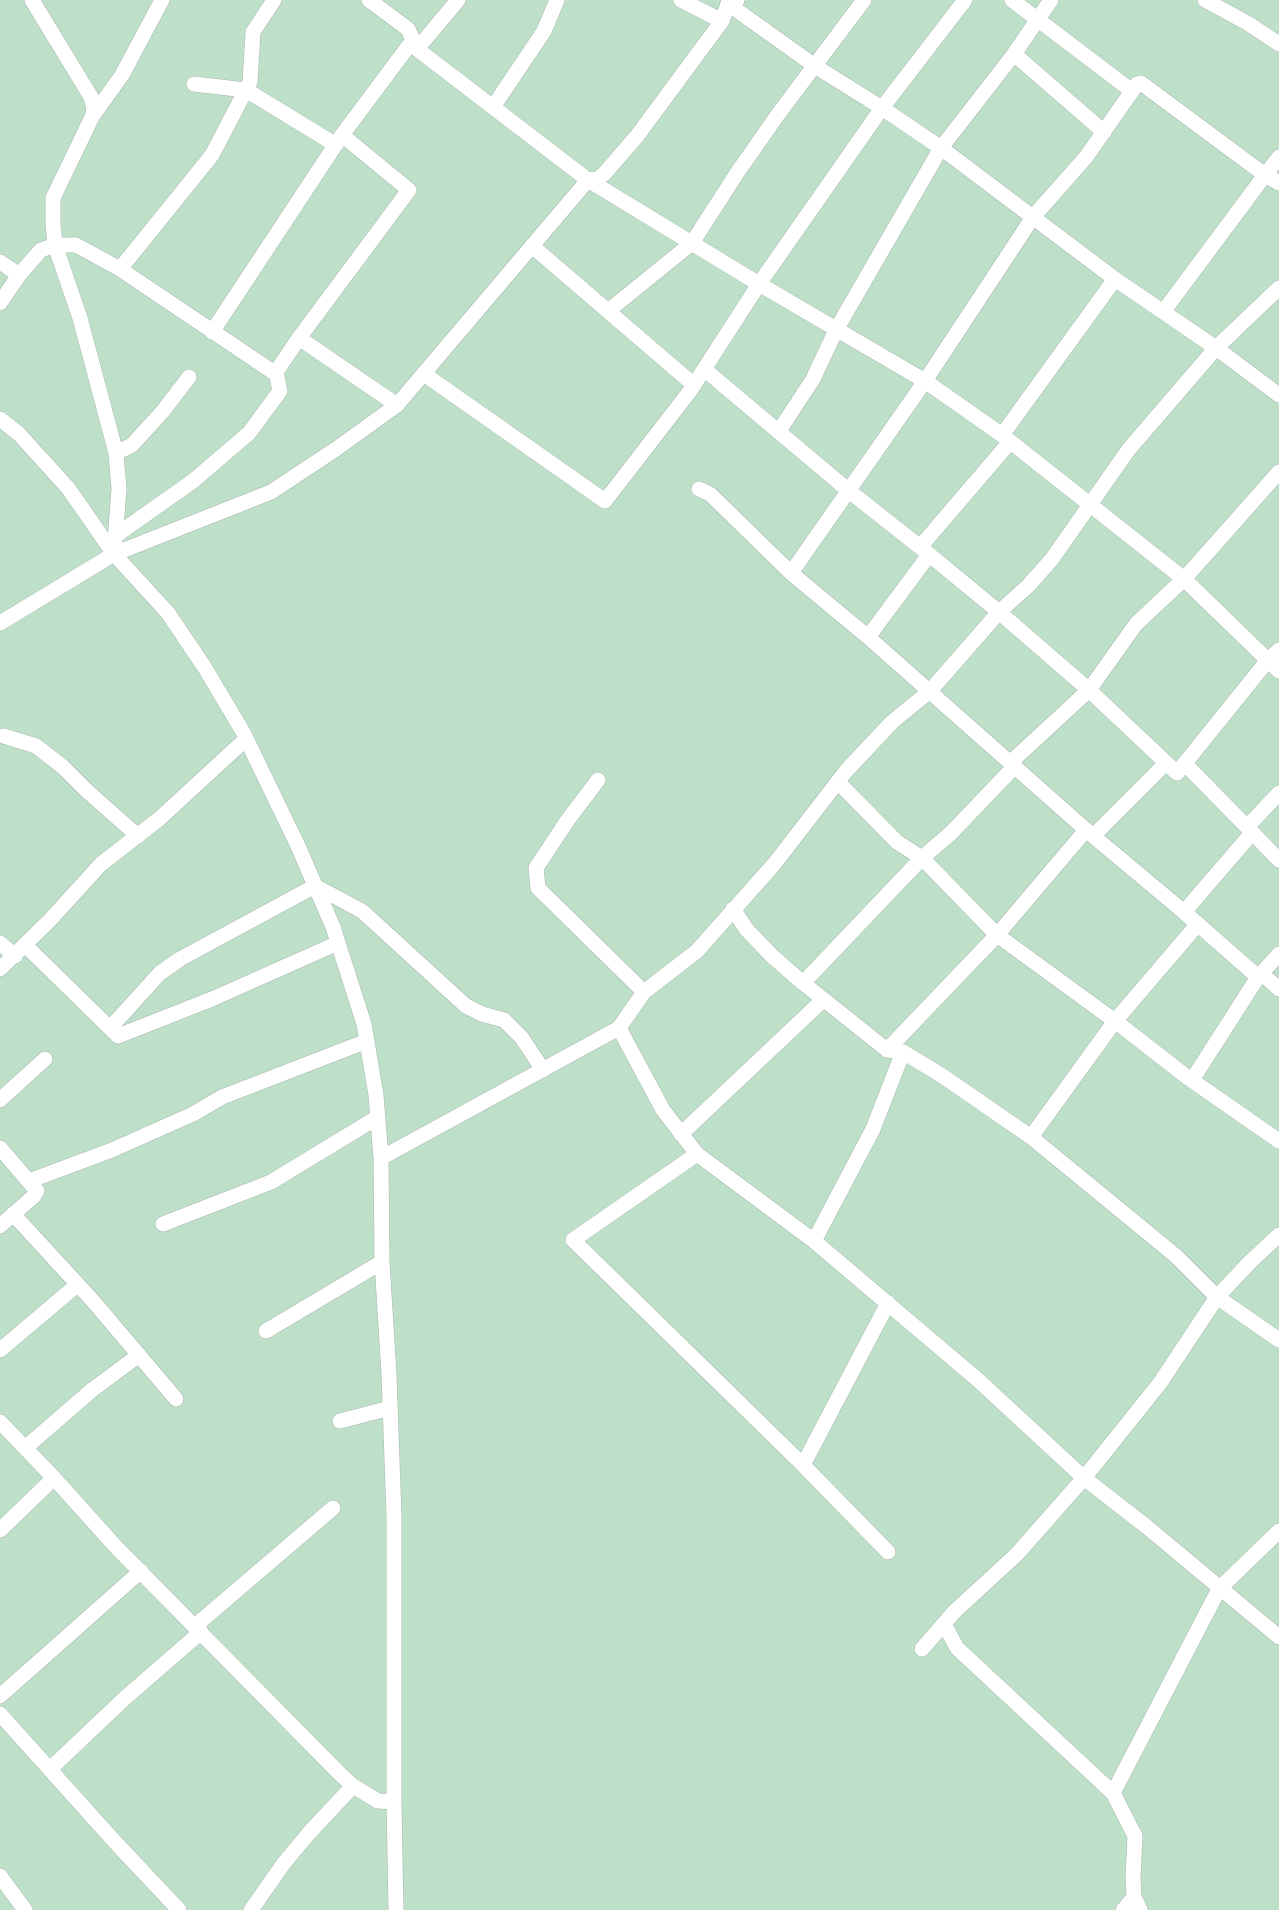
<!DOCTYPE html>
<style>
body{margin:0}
canvas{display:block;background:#e6efeb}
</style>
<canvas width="1279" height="1910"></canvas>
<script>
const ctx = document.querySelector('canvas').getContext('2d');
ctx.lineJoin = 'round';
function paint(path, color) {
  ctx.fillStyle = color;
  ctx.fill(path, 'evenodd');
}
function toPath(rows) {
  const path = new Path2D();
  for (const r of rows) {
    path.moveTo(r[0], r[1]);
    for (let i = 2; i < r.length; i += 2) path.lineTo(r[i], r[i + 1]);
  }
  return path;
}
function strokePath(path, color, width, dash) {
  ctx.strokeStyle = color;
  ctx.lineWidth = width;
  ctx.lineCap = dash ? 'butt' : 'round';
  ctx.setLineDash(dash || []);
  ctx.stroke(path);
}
paint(toPath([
 [0,0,1279,0,1279,1910,0,1910]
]), '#bfe0c8');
const minor = toPath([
 [32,0,91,97,94,109,92,117,53,198,53,224,55,245,80,318,116,453,119,489,114,554],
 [369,0,408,29,417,49,588,180,759,284,925,381,1002,435,1184,579,1279,671],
 [681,0,722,21],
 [1012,0,1132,91],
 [1205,0,1249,24,1279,44],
 [728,4,815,66,882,108,941,148,1115,279,1216,348,1279,395],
 [417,49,458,0],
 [1014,54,1104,132],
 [194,84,246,90,336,145],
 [493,107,544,31,557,0],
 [92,117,122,75,162,0],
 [532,246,694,385],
 [0,262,19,275],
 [120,269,212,155,250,82,253,32,274,0],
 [0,303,19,275,41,250,55,245,76,245,120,269,273,372,276,372,299,338,397,405],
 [608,311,692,243,737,173,779,113,864,0],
 [1163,312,1265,175,1279,183],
 [212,332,342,135,413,40],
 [299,338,409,190,342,135],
 [704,369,849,491,920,547,999,612,1089,690,1177,773,1268,660,1279,650],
 [424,374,605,501,690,391,759,284,882,108,965,0],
 [0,419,19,434,68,488,114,554,168,613,205,668,243,732,298,846,333,927,364,1024,376,1095,381,1158,382,1262,389,1374,394,1516,394,1802,396,1910],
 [779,431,813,379,836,330,941,148,1014,54,1051,0],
 [1002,435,1115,279],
 [116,453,132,445,163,411,189,377],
 [699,489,710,494,791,573],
 [115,536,193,481,249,433,280,391,276,372],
 [920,547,1010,442],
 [868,637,929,555],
 [4,736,36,746,63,767,87,791,138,836],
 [1011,762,1089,690,1136,624,1184,579,1279,472],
 [1185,764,1247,827],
 [598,780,567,821,536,868,538,888,644,992],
 [838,782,897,842,922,858,997,935,1115,1021,1187,1077,1279,1141],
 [1279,793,1247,827,1279,860],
 [1093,836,1166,763],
 [733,909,747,930,772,956,803,983,887,1050,903,1052,941,1075,1031,1137,1176,1256,1217,1297,1160,1383,1084,1478,1017,1554,954,1612,922,1649],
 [1184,912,1252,833],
 [0,943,15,956],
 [25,945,118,1036,212,999,338,943],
 [0,969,50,920,101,864,159,819,246,739],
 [1261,973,1279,989],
 [1258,977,1184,912,1093,836,868,637,791,573,925,381,1033,217,1086,157,1137,84,1141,83,1265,175,1279,157],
 [803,983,922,858,951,833,1015,766],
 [110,1028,160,973,180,959,315,886,362,911,466,1006,482,1014,504,1020,522,1038,543,1070],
 [619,1028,644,992,697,951,775,863,846,771,892,722,930,691,999,612,1028,586,1052,559,1129,449,1216,348,1279,288],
 [887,1050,997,935,1086,830],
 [1192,1080,1258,977,1279,954],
 [0,1100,45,1059],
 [681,1134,823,1000],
 [1031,1137,1115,1021,1198,924],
 [0,1148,37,1191,34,1196,0,1226],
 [697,1154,573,1240,803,1465,888,1303],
 [381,1158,619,1028,663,1110,697,1154,814,1241,978,1380,1084,1478,1147,1527,1279,1637],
 [29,1181,112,1150,193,1114,222,1097,367,1041],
 [13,1214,93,1301,176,1399],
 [163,1224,271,1182,378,1117],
 [1279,1235,1250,1262,1217,1297,1279,1340],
 [814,1241,873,1129,903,1052],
 [266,1331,382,1262],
 [0,1350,77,1285],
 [340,1421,390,1408],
 [0,1422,54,1478,116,1547,340,1774,353,1786,378,1801,394,1802],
 [25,1448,92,1390,139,1355],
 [803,1465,888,1552],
 [0,1530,54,1478],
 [944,1624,957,1648,1113,1793],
 [195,1626,333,1508],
 [0,1696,141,1571],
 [0,1714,115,1842,179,1910],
 [50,1769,125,1698,201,1632],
 [0,1876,25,1910],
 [251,1910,284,1863,309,1833,353,1786],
 [1123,1910,1134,1897],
 [1140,1910,1134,1897,1133,1878,1135,1836,1113,1793,1219,1589,1279,1531]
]);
const tertiary = toPath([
 [0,623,114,554,271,492,336,449,397,405,588,180,597,179,604,174,637,136,722,21,728,4,737,0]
]);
strokePath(minor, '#a8b8b2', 16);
strokePath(tertiary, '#a8b8b2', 16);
strokePath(minor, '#fff', 15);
strokePath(tertiary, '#fff', 15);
</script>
